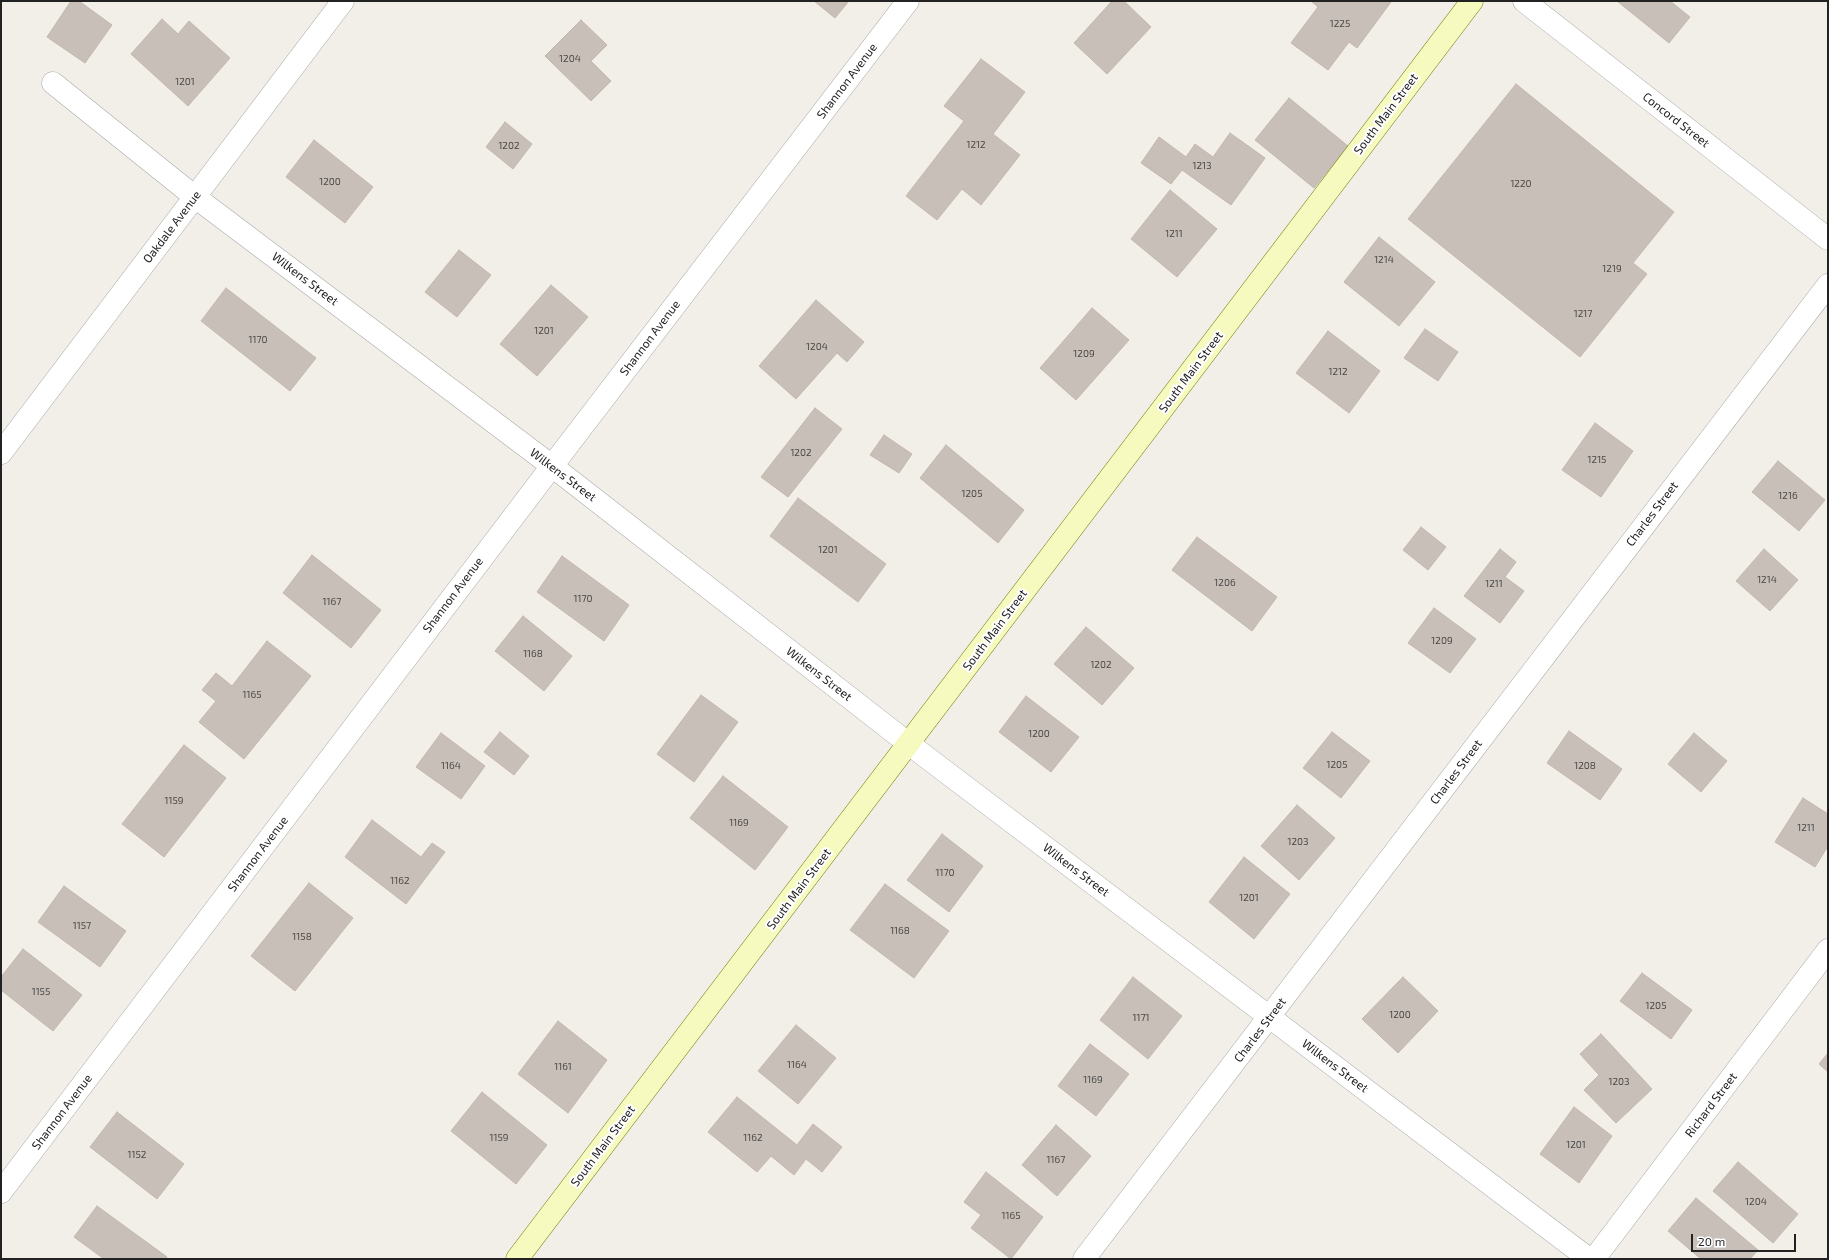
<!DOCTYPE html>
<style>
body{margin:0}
#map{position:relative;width:1829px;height:1260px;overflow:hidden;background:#f2efe9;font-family:"Exo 2",sans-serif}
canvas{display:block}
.frame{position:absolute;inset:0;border:2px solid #222;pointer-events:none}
.scale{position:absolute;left:1691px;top:1234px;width:105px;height:18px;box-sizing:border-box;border:2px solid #222;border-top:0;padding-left:5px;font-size:12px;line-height:14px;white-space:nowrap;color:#222;-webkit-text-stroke:3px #fff;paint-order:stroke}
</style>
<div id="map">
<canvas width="1829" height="1260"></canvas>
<div class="frame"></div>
<div class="scale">20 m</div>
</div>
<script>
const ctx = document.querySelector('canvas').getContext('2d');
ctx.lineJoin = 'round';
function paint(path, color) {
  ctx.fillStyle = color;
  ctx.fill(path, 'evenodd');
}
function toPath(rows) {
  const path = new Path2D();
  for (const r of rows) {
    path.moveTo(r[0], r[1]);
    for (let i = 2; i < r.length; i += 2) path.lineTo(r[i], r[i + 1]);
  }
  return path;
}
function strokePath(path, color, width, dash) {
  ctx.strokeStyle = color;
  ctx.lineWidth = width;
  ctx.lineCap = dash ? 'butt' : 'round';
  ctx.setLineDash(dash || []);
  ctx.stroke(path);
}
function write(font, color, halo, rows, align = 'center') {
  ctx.font = font + ' "Exo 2",sans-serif';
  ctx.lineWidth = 4;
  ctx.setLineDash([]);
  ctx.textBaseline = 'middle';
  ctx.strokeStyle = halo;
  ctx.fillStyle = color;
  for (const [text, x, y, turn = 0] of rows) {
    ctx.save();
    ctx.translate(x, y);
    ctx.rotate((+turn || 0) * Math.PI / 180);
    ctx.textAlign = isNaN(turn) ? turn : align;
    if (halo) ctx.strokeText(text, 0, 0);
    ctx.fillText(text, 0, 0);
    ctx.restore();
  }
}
const building = toPath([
 [71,1,79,1,112,25,85,63,47,37,71,1],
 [814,1,849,1,835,18,814,1],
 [1112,1,1124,1,1151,27,1107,74,1074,43,1112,1],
 [1311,1,1390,1,1391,2,1357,48,1349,42,1328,70,1291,43,1318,7,1311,1],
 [1617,1,1670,1,1690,17,1669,43,1617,1],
 [162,19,178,34,189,21,230,58,188,106,131,54,162,19],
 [581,20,607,45,591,61,611,81,591,101,545,56,581,20],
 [981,59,1025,92,993,134,1020,155,981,205,962,189,937,220,906,196,964,121,944,106,981,59],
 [1516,84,1674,212,1633,263,1647,274,1580,357,1408,219,1516,84],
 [1289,98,1348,146,1314,188,1255,140,1289,98],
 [505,122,532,144,513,169,486,147,505,122],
 [1230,133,1265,158,1231,205,1182,170,1171,184,1141,163,1159,137,1186,157,1195,144,1213,157,1230,133],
 [314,140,373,187,345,223,286,177,314,140],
 [1170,190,1217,229,1177,277,1131,239,1170,190],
 [1379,237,1435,282,1399,326,1344,282,1379,237],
 [459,250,491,275,457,317,425,292,459,250],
 [551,285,588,317,537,376,500,344,551,285],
 [226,288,316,358,290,391,201,321,226,288],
 [816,300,864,342,847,362,837,353,796,399,759,366,816,300],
 [1092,308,1129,340,1076,400,1040,368,1092,308],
 [1425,329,1458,352,1438,381,1404,358,1425,329],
 [1328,331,1380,371,1349,413,1296,373,1328,331],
 [815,408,842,429,788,497,761,477,815,408],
 [1595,423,1633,451,1601,497,1562,470,1595,423],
 [884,435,912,454,899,473,870,455,884,435],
 [946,445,1024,510,998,543,920,478,946,445],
 [1778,461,1825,500,1799,531,1752,492,1778,461],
 [798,498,886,564,858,602,770,536,798,498],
 [1421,527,1446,547,1428,570,1403,550,1421,527],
 [1197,537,1277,597,1252,631,1172,570,1197,537],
 [1500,549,1516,562,1505,577,1524,591,1500,623,1464,596,1500,549],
 [1764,549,1798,580,1770,611,1736,581,1764,549],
 [312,555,381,610,351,648,283,593,312,555],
 [562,556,629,605,604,641,537,592,562,556],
 [1434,608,1476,639,1450,673,1408,643,1434,608],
 [523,616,572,656,544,691,495,651,523,616],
 [1086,627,1134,668,1102,705,1054,664,1086,627],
 [267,641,311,676,244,759,199,722,216,701,202,690,216,673,232,686,267,641],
 [701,695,738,722,694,782,657,754,701,695],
 [1026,696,1079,737,1051,772,999,732,1026,696],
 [1569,731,1622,769,1600,800,1547,763,1569,731],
 [500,732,529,756,514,775,484,752,500,732],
 [1332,732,1370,761,1341,798,1303,768,1332,732],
 [441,733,485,766,461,799,416,767,441,733],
 [1694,733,1727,761,1701,792,1668,764,1694,733],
 [184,745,226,778,164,857,122,824,184,745],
 [723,776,788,827,755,870,690,818,723,776],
 [1803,798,1828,814,1828,846,1815,867,1775,842,1803,798],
 [1297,805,1335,838,1299,880,1261,846,1297,805],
 [372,820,421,857,432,843,445,852,406,904,345,857,372,820],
 [942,834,983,866,949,912,907,880,942,834],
 [1244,857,1290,894,1254,939,1209,902,1244,857],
 [309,883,353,918,295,991,251,956,309,883],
 [885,884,949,931,914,978,850,930,885,884],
 [64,886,126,931,100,967,38,922,64,886],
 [23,949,82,995,53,1031,1,990,1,977,23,949],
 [1642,973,1692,1010,1671,1039,1620,1001,1642,973],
 [1133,977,1182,1016,1148,1059,1100,1020,1133,977],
 [1403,977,1438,1011,1398,1053,1362,1019,1403,977],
 [558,1021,607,1060,568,1113,518,1074,558,1021],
 [796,1025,836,1058,798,1104,758,1071,796,1025],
 [1601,1034,1652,1089,1616,1123,1584,1090,1599,1075,1580,1054,1601,1034],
 [1090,1044,1129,1074,1096,1116,1058,1086,1090,1044],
 [1828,1053,1828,1072,1819,1064,1828,1053],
 [482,1092,547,1145,516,1184,451,1131,482,1092],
 [737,1097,797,1145,813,1124,842,1147,822,1172,806,1159,794,1175,771,1156,757,1172,708,1132,737,1097],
 [1574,1107,1612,1136,1579,1183,1540,1154,1574,1107],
 [117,1112,184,1164,157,1199,90,1147,117,1112],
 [1056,1125,1091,1156,1057,1196,1022,1165,1056,1125],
 [1738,1162,1798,1214,1773,1243,1713,1191,1738,1162],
 [986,1172,1043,1217,1011,1259,971,1228,981,1215,964,1202,986,1172],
 [1696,1198,1758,1250,1750,1259,1701,1259,1668,1231,1696,1198],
 [97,1206,167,1257,166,1259,104,1259,74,1237,97,1206]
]);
paint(building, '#c7bfb8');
strokePath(building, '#c4b6ab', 1);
const street = toPath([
 [1524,1,1828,239],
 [53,83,195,197,552,466,909,744,1589,1259],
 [1,453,343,1],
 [1,1192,552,466,908,1],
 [1084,1259,1828,285],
 [1594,1259,1828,950]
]);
const secondary = toPath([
 [517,1259,1472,1]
]);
strokePath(street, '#a9a9a9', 23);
strokePath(secondary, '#707d05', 23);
strokePath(street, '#fff', 22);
strokePath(secondary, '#f7fabf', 22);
write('10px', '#4b4948', null, [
 ["1225",1340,24],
 ["1204",570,59],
 ["1201",185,82],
 ["1212",976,145],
 ["1202",509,146],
 ["1213",1202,166],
 ["1200",330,182],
 ["1220",1521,184],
 ["1211",1174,234],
 ["1214",1384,260],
 ["1219",1612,269],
 ["1217",1583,314],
 ["1201",544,331],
 ["1170",258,340],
 ["1204",817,347],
 ["1209",1084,354],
 ["1212",1338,372],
 ["1202",801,453],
 ["1215",1597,460],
 ["1205",972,494],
 ["1216",1788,496],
 ["1201",828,550],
 ["1214",1767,580],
 ["1206",1225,583],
 ["1211",1494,584],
 ["1170",583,599],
 ["1167",332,602],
 ["1209",1442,641],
 ["1168",533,654],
 ["1202",1101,665],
 ["1165",252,695],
 ["1200",1039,734],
 ["1205",1337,765],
 ["1164",451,766],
 ["1208",1585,766],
 ["1159",174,801],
 ["1169",739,823],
 ["1211",1806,828],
 ["1203",1298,842],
 ["1170",945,873],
 ["1162",400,881],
 ["1201",1249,898],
 ["1157",82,926],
 ["1168",900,931],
 ["1158",302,937],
 ["1155",41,992],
 ["1205",1656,1006],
 ["1200",1400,1015],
 ["1171",1141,1018],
 ["1164",797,1065],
 ["1161",563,1067],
 ["1169",1093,1080],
 ["1203",1619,1082],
 ["1159",499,1138],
 ["1162",753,1138],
 ["1201",1576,1145],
 ["1152",137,1155],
 ["1167",1056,1160],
 ["1204",1756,1202],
 ["1165",1011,1216]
]);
write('12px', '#222', '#fff', [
 ["Shannon Avenue",847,81,-53],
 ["South Main Street",1386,114,-53],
 ["Concord Street",1676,120,38],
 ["Oakdale Avenue",172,227,-53],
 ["Wilkens Street",305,279,37],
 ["Shannon Avenue",650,338,-53],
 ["South Main Street",1191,372,-53],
 ["Wilkens Street",563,475,37],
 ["Charles Street",1652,514,-53],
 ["Shannon Avenue",453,595,-53],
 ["South Main Street",995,630,-53],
 ["Wilkens Street",819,674,38],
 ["Charles Street",1456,772,-53],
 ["Shannon Avenue",258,854,-53],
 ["Wilkens Street",1076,870,37],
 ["South Main Street",799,889,-53],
 ["Charles Street",1260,1030,-53],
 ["Wilkens Street",1335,1066,37],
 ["Richard Street",1711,1105,-53],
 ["Shannon Avenue",62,1112,-53],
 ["South Main Street",603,1146,-53]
]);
</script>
